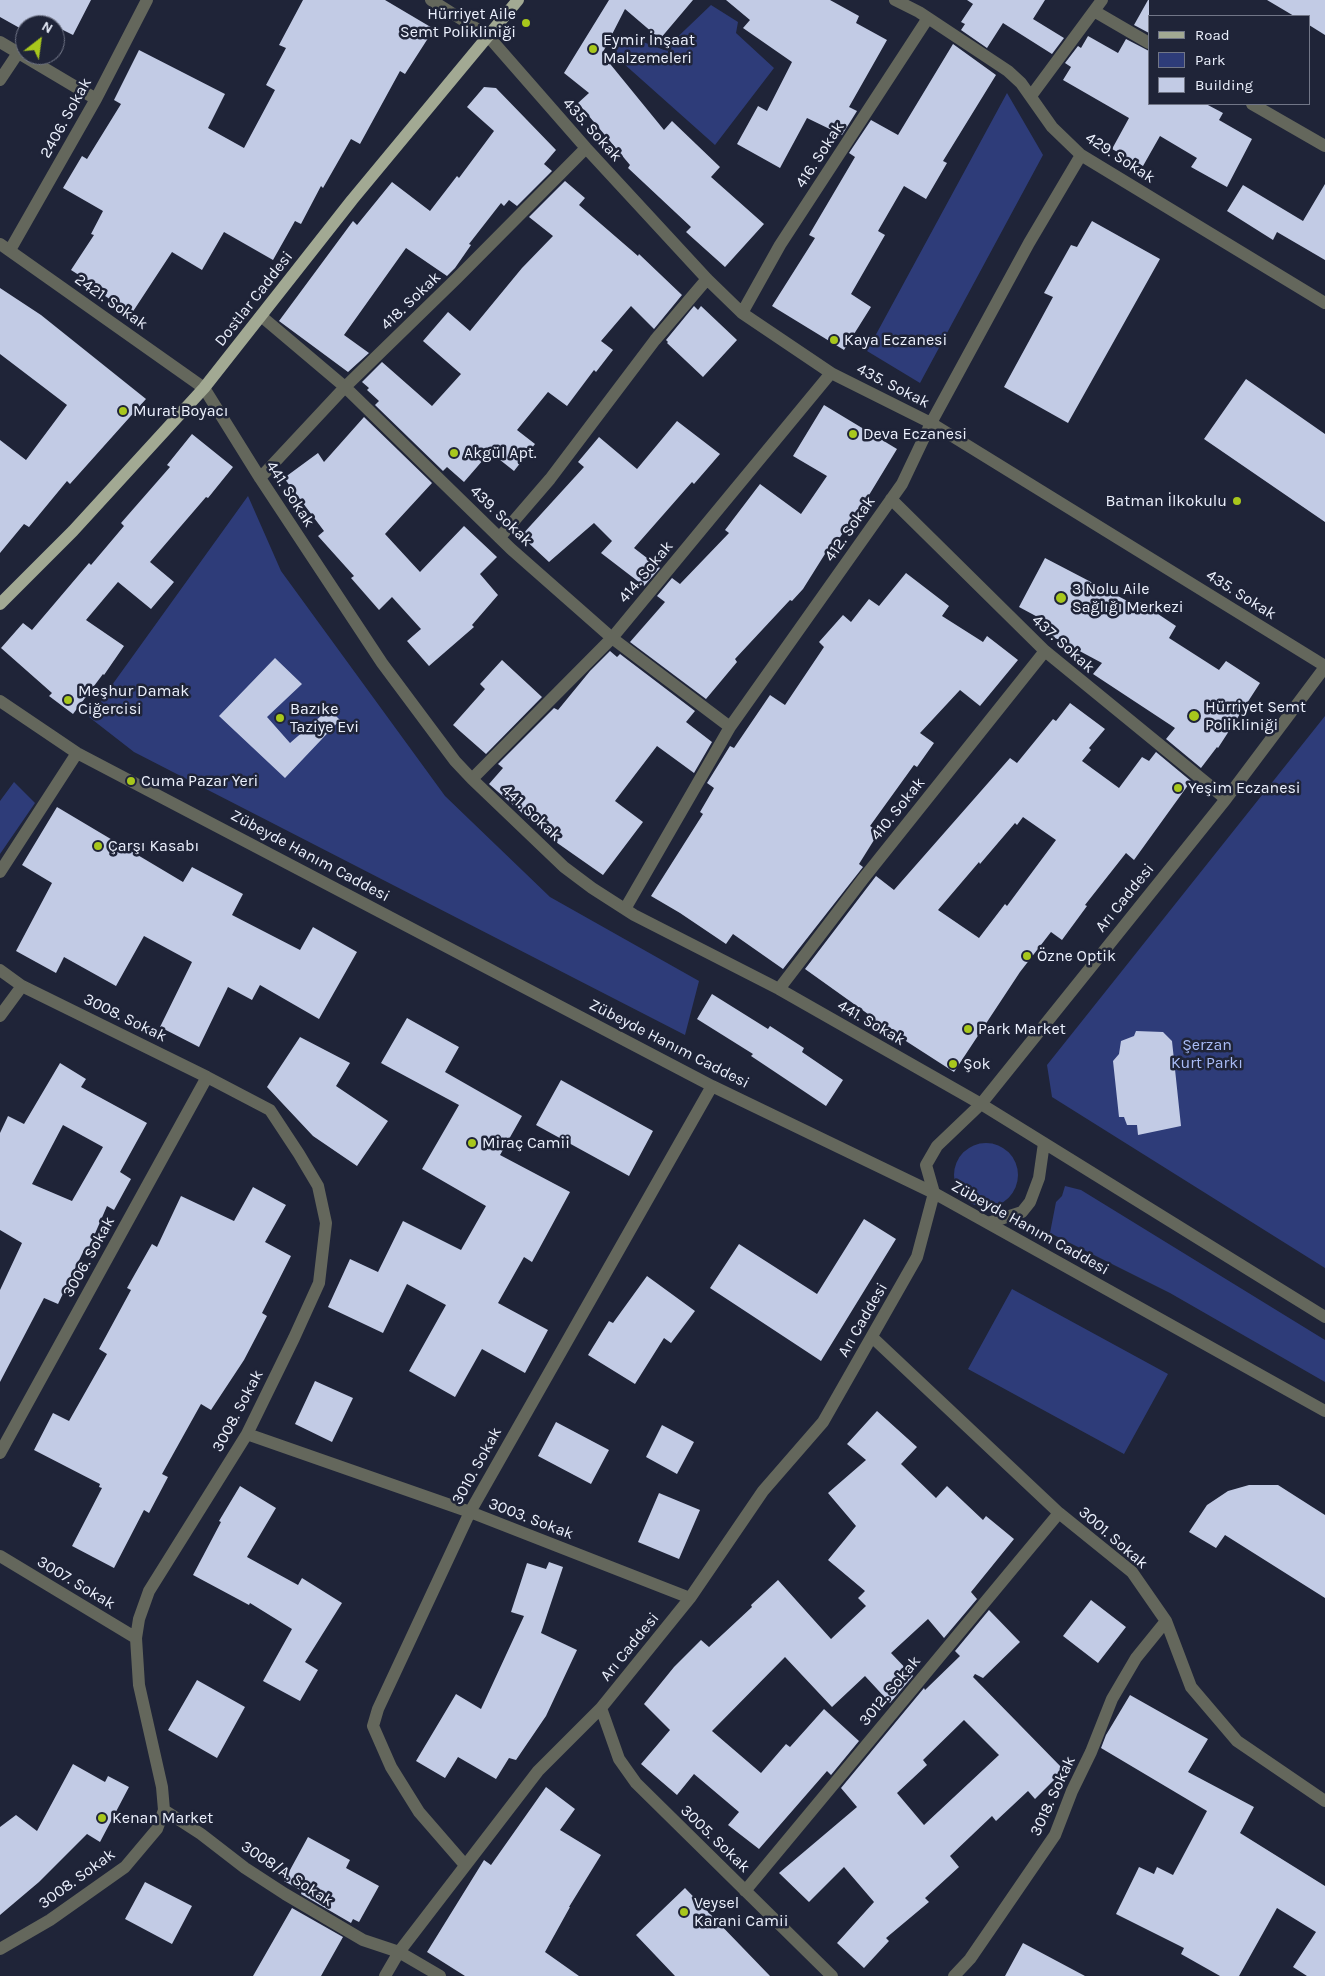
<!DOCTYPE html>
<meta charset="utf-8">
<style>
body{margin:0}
#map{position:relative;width:1325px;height:1976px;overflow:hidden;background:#1f2438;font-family:Karla,sans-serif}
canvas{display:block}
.legend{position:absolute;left:1148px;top:15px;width:162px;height:90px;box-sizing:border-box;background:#1f2438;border:1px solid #717687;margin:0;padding:6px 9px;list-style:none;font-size:15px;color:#ebf0fd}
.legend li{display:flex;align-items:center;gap:10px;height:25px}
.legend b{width:25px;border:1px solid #717687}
.north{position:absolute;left:15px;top:15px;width:50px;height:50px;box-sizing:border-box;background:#1f2438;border:1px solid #717687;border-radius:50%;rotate:30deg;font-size:14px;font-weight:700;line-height:20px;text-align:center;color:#ebf0fd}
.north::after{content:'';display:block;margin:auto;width:18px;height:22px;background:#a8c71c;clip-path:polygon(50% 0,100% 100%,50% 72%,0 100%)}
</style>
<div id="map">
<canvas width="1325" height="1976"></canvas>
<ul class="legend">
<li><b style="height:6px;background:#a2a993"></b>Road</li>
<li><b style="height:14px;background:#2e3c79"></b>Park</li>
<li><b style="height:14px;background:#c2cbe5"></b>Building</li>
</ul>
<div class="north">N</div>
</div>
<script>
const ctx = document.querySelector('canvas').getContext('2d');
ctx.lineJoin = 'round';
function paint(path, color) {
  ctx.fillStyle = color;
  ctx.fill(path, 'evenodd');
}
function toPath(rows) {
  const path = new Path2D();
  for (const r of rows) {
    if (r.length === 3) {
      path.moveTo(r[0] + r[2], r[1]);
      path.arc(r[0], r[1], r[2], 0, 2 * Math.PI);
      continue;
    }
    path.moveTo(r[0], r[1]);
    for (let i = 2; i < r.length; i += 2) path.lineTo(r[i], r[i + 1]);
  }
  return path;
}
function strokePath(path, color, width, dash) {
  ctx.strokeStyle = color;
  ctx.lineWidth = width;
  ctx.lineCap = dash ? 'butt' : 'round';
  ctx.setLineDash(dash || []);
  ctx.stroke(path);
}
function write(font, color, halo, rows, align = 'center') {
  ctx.font = font + ' Karla,sans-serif';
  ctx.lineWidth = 5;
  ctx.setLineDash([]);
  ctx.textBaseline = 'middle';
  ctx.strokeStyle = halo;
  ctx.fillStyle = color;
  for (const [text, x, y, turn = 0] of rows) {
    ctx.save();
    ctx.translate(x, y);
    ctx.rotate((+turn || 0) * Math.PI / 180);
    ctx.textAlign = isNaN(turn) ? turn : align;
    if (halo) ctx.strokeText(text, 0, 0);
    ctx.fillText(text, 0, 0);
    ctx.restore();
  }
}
paint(toPath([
 [711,5,738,22,736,33,774,68,715,145,614,55,625,35,664,50],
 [1007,93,1043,155,920,383,867,351],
 [248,496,281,571,445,796,550,897,699,981,685,1035,134,752,89,717],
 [1325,716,1325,1268,1052,1097,1047,1065],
 [14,782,35,803,0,854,0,801],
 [986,1175,32],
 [1065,1186,1081,1190,1325,1340,1325,1382,1170,1293,1050,1233,1056,1202,1062,1196],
 [1012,1289,1168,1374,1124,1454,968,1369]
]), '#2e3c79');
paint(toPath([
 [0,0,91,0,73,35,37,17,33,25,25,25,25,31,0,17],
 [303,0,385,0,434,29,405,74,400,71,360,144,351,139,323,188,321,186,301,224,295,221,273,260,224,232,202,270,172,252,132,313,105,296,107,293,71,270,94,235,91,234,103,211,63,188,82,156,87,159,121,104,114,100,139,50,225,94,208,128,244,148,275,90,266,85,286,48,279,45],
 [609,0,693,0,660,39,625,9,602,54,664,130,672,121,720,167,711,177,764,224,725,267,686,232,691,227,628,168,630,165,578,103,589,93,564,73],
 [726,0,830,0,859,16,856,23,887,40,849,107,857,111,842,135,807,118,780,168,737,144,758,106,767,111,792,62,743,28,750,20],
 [967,0,1045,0,1033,19,1064,38,1052,54,1003,23,987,48,961,30,965,24,961,22,973,4],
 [1148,0,1149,0,1149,33,1134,25],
 [1267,0,1325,0,1325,35,1309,25,1309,16,1294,16],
 [1088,36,1118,53,1126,39,1149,51,1149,104,1206,104,1223,113,1219,120,1252,139,1227,187,1191,167,1197,158,1160,136,1143,166,1112,149,1129,118,1063,80,1071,67,1065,63,1078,46,1081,48],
 [953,44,996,75,943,161,947,163,926,199,904,186,878,231,885,235,851,294,871,307,844,350,772,306,815,238,809,235,855,157,849,153,871,120,898,135],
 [484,87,496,88,556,150,544,164,552,171,517,206,509,200,504,206,501,203,469,244,471,245,455,268,447,276,406,248,344,335,369,353,348,372,279,321,353,221,357,225,392,182,430,211,457,176,459,178,494,131,467,107],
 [565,181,585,198,579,205,638,256,639,254,682,295,654,329,631,306,601,341,613,350,596,372,594,370,567,406,548,392,517,430,535,444,514,471,490,452,464,482,447,467,443,471,375,405,379,401,367,390,369,388,362,382,382,362,432,406,461,374,423,341,448,312,470,331,522,268,553,236,529,217],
 [1325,184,1325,260,1277,232,1273,240,1227,211,1243,185,1303,221],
 [1092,221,1160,259,1068,423,1004,387,1053,297,1044,293,1071,245,1077,247],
 [0,288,41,315,146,399,70,484,67,481,29,527,24,524,0,553,0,440,26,460,67,405,0,354],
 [694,306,698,310,701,306,737,340,703,377,667,343,668,342,666,340],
 [1246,379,1325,434,1325,522,1204,439],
 [824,405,897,449,866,500,838,540,835,538,803,589,792,601,790,600,735,659,737,662,706,699,630,642,665,602,657,596,672,578,680,584,729,533,725,530,760,484,801,514,827,476,793,456],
 [364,417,432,483,385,534,420,572,464,526,497,557,480,574,498,595,472,625,474,627,429,666,407,641,421,629,392,597,379,610,351,578,354,576,318,536,324,531,284,478,318,453,324,462],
 [677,421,720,454,694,484,692,482,634,548,660,568,644,586,601,553,612,541,594,523,549,562,521,536,584,467,578,462,599,437,637,469],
 [192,434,233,467,208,498,206,497,150,562,174,582,151,609,118,582,86,620,124,646,104,675,103,674,73,714,49,696,52,693,1,648,23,623,32,630,89,563,91,565,124,526,121,523,170,467,167,465],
 [1045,558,1137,606,1140,602,1176,626,1169,638,1219,670,1226,661,1260,683,1218,748,1217,747,1201,768,1166,739,1175,728,1093,674,1102,663,1042,631,1047,622,1019,607],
 [906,573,949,606,942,616,983,642,987,636,1018,660,980,706,960,690,920,733,934,743,917,767,914,765,870,826,879,832,859,864,863,867,783,969,733,934,726,944,680,913,651,896,703,814,700,812,714,788,707,783,730,746,734,748,770,695,785,705,824,647,819,642,843,615,851,622,869,599,879,606],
 [610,651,617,657,620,654,695,711,686,722,712,742,694,773,657,746,615,801,643,822,603,875,553,840,489,784,503,768,498,764,554,708,558,710,590,671],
 [275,658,302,684,267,717,290,743,329,709,340,720,285,778,219,716],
 [502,660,542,697,486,754,453,725,485,689,480,684],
 [1070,703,1105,729,1089,748,1091,750,1082,761,1119,788,1142,757,1149,761,1156,752,1191,781,1134,860,1126,853,1085,905,1087,906,1062,940,1051,932,1020,972,954,1072,867,1016,868,1014,805,969,876,876,894,890,1010,758,1017,763,1053,719,1056,721],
 [1023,817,1056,840,1007,906,1005,904,979,938,938,910,979,862,980,864,1015,823,1017,825],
 [57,807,183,882,192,867,243,894,232,915,300,950,313,927,357,952,319,1019,260,985,252,1000,228,987,199,1047,160,1027,192,962,144,936,116,986,64,957,56,973,16,951,52,883,22,865],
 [712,994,768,1029,770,1026,804,1048,802,1052,843,1080,826,1106,751,1056,753,1054,697,1019],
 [407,1018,459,1047,445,1072,522,1116,500,1155,570,1192,532,1262,524,1257,498,1303,548,1330,525,1373,482,1349,455,1397,409,1371,446,1305,407,1284,383,1333,328,1307,350,1259,378,1272,403,1221,461,1250,486,1206,422,1169,459,1105,381,1063],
 [1136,1031,1163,1032,1172,1041,1181,1126,1138,1135,1137,1125,1127,1125,1124,1117,1119,1117,1113,1061,1119,1054,1121,1041,1134,1036],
 [300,1037,350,1063,336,1086,388,1121,357,1166,313,1136,267,1087],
 [60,1063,86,1079,81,1087,147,1123,120,1172,131,1179,114,1210,107,1206,87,1252,84,1250,58,1304,44,1298,0,1382,0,1290,22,1243,0,1230,0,1133,8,1116,24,1124],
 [63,1125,103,1147,72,1201,32,1184],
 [561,1080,653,1131,629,1176,536,1125],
 [253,1187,286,1205,265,1242,291,1256,262,1313,267,1316,244,1360,211,1410,201,1404,162,1474,168,1477,149,1513,144,1510,114,1568,72,1546,102,1488,99,1487,100,1484,34,1450,53,1413,69,1421,107,1354,99,1349,131,1290,127,1288,152,1244,157,1247,181,1196,234,1221],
 [864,1219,896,1239,821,1361,710,1288,739,1244,817,1294],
 [647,1276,695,1311,671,1343,664,1338,635,1384,588,1355,609,1321,613,1323],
 [315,1381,353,1398,332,1442,295,1424],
 [877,1411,917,1447,901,1464,936,1498,947,1486,983,1520,986,1516,1014,1539,971,1592,977,1599,944,1638,928,1619,891,1653,913,1676,890,1703,865,1676,832,1707,785,1657,712,1731,761,1773,786,1744,790,1747,824,1709,859,1741,831,1775,827,1771,759,1849,728,1825,739,1812,694,1774,677,1795,641,1764,670,1730,644,1704,674,1667,701,1640,709,1647,752,1607,751,1605,778,1580,831,1639,866,1606,858,1598,865,1591,828,1560,856,1526,828,1493,866,1460,847,1444],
 [556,1422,609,1450,591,1484,538,1456],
 [662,1425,694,1442,677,1474,646,1457],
 [1249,1485,1278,1485,1325,1515,1325,1598,1225,1535,1216,1548,1189,1532,1207,1505,1228,1491],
 [240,1486,276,1508,247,1557,298,1585,302,1578,342,1603,305,1662,318,1670,300,1701,263,1681,292,1629,250,1603,249,1605,193,1575,221,1522,219,1521],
 [659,1493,700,1510,679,1559,638,1542],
 [549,1562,563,1567,541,1633,577,1650,546,1716,516,1760,509,1758,496,1779,458,1757,445,1778,416,1761,456,1694,481,1709,524,1616,511,1612,527,1563,546,1569],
 [1091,1600,1126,1627,1098,1663,1063,1636],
 [989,1610,1020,1642,983,1678,975,1674,973,1677,1064,1770,1035,1799,1028,1791,996,1821,992,1816,950,1856,959,1867,925,1898,929,1902,886,1938,889,1941,864,1968,837,1943,874,1902,844,1867,809,1902,779,1873,857,1807,841,1788,924,1688,925,1690,960,1656,955,1651],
 [964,1720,999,1755,924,1825,897,1793,927,1765,923,1760],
 [197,1680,245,1707,217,1758,168,1730],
 [1130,1695,1208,1739,1188,1772,1254,1807,1240,1833,1325,1886,1325,1976,1307,1976,1293,1967,1316,1932,1277,1908,1239,1976,1220,1976,1181,1954,1184,1948,1116,1914,1139,1867,1154,1874,1157,1867,1173,1875,1207,1811,1101,1748,1106,1735],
 [73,1764,105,1782,108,1776,129,1787,100,1842,87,1834,39,1882,0,1915,0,1827,16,1815,37,1831],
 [546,1787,575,1809,560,1830,601,1855,569,1907,570,1907,545,1952,579,1976,465,1976,427,1952,484,1860,491,1865],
 [308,1837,350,1860,346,1868,379,1886,359,1922,353,1919,351,1923,301,1894,302,1891,284,1881],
 [145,1882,192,1906,172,1944,125,1919],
 [685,1888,770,1976,675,1976,636,1935],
 [292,1908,343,1937,321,1976,253,1976],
 [1023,1943,1085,1976,1005,1976]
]), '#c2cbe5');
strokePath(toPath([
 [431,0,488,36,586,148,707,279,742,313,831,373,931,423,1325,666],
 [895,0,919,12,1008,71,1021,83,1052,127,1081,155,1325,303],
 [1094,11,1149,43],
 [0,42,96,99],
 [0,80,18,53],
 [1031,96,1102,0],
 [1252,104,1325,146],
 [0,244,204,388,260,478,382,663,455,761,472,779,564,867,592,888,634,915,779,989,981,1104,1325,1317],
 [10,250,96,99,147,0],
 [742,313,780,245,928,18],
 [261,316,345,387,511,549,612,638,730,727],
 [260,478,345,387,457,278,586,148],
 [891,499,1045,651,1226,799],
 [500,537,550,479,655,340,707,279],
 [0,701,77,753,712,1086,934,1193,1325,1411],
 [472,779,612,638,831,373],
 [0,872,77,753],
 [625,909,730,727,902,484,931,423,1029,243,1081,155],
 [0,970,22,986,207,1077,270,1110,299,1154,318,1186,326,1223,319,1283,294,1338,247,1434,149,1591,139,1619,136,1638,139,1685,162,1787,164,1810,157,1829,125,1867,50,1920,0,1949],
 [779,989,863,879,1045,651],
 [0,1016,22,986],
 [988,1223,1022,1212,1030,1202,1039,1178,1044,1143],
 [872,1337,1059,1513,1132,1572,1166,1621,1191,1687,1237,1741,1325,1801],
 [247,1434,470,1512,690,1598],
 [0,1453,207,1077],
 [0,1556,136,1638],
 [601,1708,619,1759,636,1783,832,1976],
 [164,1810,201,1834,245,1868,285,1894,363,1940,399,1952,440,1976],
 [465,1865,419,1812,391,1767,373,1726,378,1709,470,1512,712,1086],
 [745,1891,1059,1513],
 [385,1976,399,1952,538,1771,601,1708,690,1598,763,1491,823,1422,917,1257,934,1193,926,1165,937,1146,981,1104,1226,799,1325,667],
 [954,1976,970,1959,1055,1835,1072,1791,1091,1752,1112,1699,1136,1658,1166,1621]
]), '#64675c', 12);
strokePath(toPath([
 [0,604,73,531,204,388,352,200,518,0]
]), '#a2a993', 12);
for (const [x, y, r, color] of [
 [526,23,5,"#a8c71c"],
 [593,49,5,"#a8c71c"],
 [834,340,5,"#a8c71c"],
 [123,411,5,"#a8c71c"],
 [853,434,5,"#a8c71c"],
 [454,453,5,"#a8c71c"],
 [1237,501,5,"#a8c71c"],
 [1061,598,6,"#a8c71c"],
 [68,700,5,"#a8c71c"],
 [1194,716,6,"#a8c71c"],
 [280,718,5,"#a8c71c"],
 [131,781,5,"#a8c71c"],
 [1178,788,5,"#a8c71c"],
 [98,846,5,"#a8c71c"],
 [1027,956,5,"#a8c71c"],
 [968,1029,5,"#a8c71c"],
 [953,1064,5,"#a8c71c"],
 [472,1143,5,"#a8c71c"],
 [102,1818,5,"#a8c71c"],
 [684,1912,5,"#a8c71c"]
]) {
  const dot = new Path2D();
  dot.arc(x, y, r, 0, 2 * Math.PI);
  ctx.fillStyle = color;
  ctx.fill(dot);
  strokePath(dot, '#1f2438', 2);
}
write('16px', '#ebf0fd', '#1f2438', [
 ["Hürriyet Aile",516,14,"right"],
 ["Semt Polikliniği",516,32,"right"],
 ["Eymir İnşaat",603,40],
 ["Malzemeleri",603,58],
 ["Kaya Eczanesi",844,340],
 ["Murat Boyacı",133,411],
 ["Deva Eczanesi",863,434],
 ["Akgül Apt.",464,453],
 ["Batman İlkokulu",1227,501,"right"],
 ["3 Nolu Aile",1072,589],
 ["Sağlığı Merkezi",1072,607],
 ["Meşhur Damak",78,691],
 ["Ciğercisi",78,709],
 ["Hürriyet Semt",1205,707],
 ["Polikliniği",1205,725],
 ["Bazıke",290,709],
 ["Taziye Evi",290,727],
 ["Cuma Pazar Yeri",141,781],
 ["Yeşim Eczanesi",1188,788],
 ["Çarşı Kasabı",108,846],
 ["Özne Optik",1037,956],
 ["Park Market",978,1029],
 ["Şok",963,1064],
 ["Miraç Camii",482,1143],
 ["Kenan Market",112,1818],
 ["Veysel",694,1903],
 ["Karani Camii",694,1921]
], 'left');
write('16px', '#ebf0fd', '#1f2438', [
 ["2406. Sokak",66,118,-61],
 ["435. Sokak",592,130,48],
 ["416. Sokak",820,155,-57],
 ["429. Sokak",1120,158,33],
 ["Dostlar Caddesi",254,299,-52],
 ["418. Sokak",411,301,-44],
 ["2421. Sokak",111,302,35],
 ["435. Sokak",893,386,27],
 ["441. Sokak",290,494,57],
 ["439. Sokak",501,516,44],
 ["412. Sokak",850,529,-55],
 ["414. Sokak",646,572,-50],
 ["435. Sokak",1241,595,32],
 ["437. Sokak",1063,644,42],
 ["410. Sokak",898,809,-51],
 ["441. Sokak",531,813,43],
 ["Zübeyde Hanım Caddesi",310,856,28],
 ["Arı Caddesi",1125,898,-51],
 ["3008. Sokak",125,1018,26],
 ["441. Sokak",871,1023,30],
 ["Zübeyde Hanım Caddesi",669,1044,27],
 ["Zübeyde Hanım Caddesi",1030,1228,29],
 ["3006. Sokak",89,1257,-61],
 ["Arı Caddesi",863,1320,-60],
 ["3008. Sokak",238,1411,-62],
 ["3010. Sokak",477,1466,-61],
 ["3003. Sokak",531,1519,21],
 ["3001. Sokak",1113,1538,41],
 ["3007. Sokak",76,1583,31],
 ["Arı Caddesi",630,1647,-51],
 ["3012. Sokak",890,1691,-50],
 ["3018. Sokak",1053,1796,-65],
 ["3005. Sokak",715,1839,44],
 ["3008/A. Sokak",287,1874,33],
 ["3008. Sokak",77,1879,-36]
]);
write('16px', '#a9bcf6', '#1f2438', [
 ["Şerzan",1207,1045],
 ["Kurt Parkı",1207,1063]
]);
</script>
